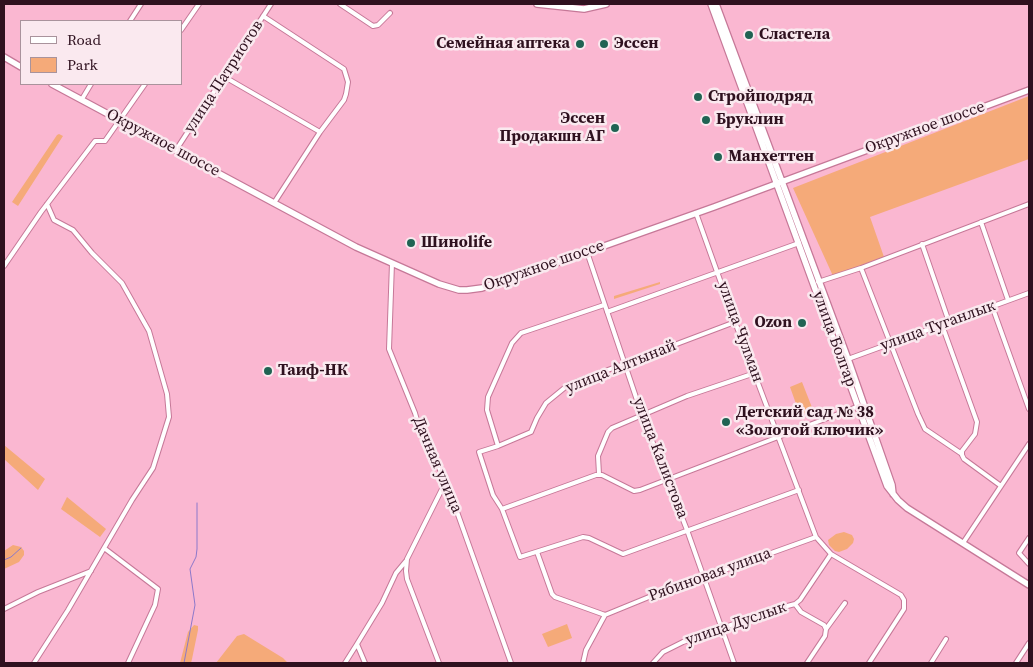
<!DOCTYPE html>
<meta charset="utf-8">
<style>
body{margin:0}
#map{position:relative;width:1033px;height:667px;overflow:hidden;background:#fab7d1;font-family:"Source Serif 4",serif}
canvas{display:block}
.frame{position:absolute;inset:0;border:5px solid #2f111f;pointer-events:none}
.legend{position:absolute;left:20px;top:20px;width:162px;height:65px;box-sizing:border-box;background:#fae9ef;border:1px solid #a9939c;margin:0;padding:6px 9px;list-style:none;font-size:15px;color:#2f111f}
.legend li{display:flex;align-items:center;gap:10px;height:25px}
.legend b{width:25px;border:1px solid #a9939c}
</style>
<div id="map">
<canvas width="1033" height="667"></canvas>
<div class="frame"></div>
<ul class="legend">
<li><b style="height:6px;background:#fff"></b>Road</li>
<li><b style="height:14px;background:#f5aa79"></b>Park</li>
</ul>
</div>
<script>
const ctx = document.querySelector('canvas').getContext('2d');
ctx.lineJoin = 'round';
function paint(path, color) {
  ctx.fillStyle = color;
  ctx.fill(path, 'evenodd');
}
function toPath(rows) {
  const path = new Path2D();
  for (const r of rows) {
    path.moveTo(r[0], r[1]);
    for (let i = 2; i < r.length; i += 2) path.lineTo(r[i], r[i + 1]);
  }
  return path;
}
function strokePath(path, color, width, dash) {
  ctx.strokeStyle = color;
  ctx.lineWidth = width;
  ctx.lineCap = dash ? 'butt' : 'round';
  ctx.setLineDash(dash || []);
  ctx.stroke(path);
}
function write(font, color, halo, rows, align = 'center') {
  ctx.font = font + ' "Source Serif 4",serif';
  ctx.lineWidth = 5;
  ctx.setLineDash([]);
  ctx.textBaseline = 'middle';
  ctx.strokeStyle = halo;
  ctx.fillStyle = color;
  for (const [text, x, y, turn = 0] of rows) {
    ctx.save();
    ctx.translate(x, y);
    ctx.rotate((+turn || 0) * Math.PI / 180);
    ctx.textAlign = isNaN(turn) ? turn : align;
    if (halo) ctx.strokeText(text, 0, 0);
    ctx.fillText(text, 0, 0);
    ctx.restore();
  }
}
paint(toPath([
 [1029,96,1029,159,870,217,884,257,833,276,793,188],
 [59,134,63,136,18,206,12,202,57,135],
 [660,282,660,284,614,299,614,296],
 [802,382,813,410,800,415,790,387],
 [4,445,45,479,38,490,4,459],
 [67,497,106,529,100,537,61,509],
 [844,532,852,535,854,539,853,543,847,549,839,552,835,551,829,545,828,540,836,534],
 [13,545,21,547,24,551,24,555,19,562,4,569,4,551],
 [567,624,572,638,548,647,542,634],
 [194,625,198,626,198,630,192,659,191,663,180,663,188,632],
 [244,634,283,658,288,663,216,663,237,636]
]), '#f5aa79');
strokePath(toPath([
 [4,560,11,557,21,548],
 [184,663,195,605,190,569,196,557,197,549,197,503]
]), '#8c78ca', 1);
const street = toPath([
 [340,4,373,26,378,25,390,13],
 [263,16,344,69,348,82,346,94,344,100,320,132,274,203],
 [130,21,141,4],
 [181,30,199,4],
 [223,76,320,132],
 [82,99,91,84],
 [176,150,271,4],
 [696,213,735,322,816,537,831,554,901,595,904,600,904,609,869,663],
 [981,222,1008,300],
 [922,244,949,322],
 [587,252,642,415,687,530,734,663],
 [392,263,389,349,415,413,421,434,446,481,511,663],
 [4,266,41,212,95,141,105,141,145,84],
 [861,268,918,414,925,429,962,454],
 [818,282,861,268,1029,204],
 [604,305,521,333,512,343,488,397,487,410,498,446,479,452,493,495,502,509,520,557,583,537,589,538,623,554,799,490],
 [992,306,1029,409],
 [607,312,799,243],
 [942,325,977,422,975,434,962,451,962,455,964,459,1001,486],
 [848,359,1029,293],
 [498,446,531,432,537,418,546,403,568,385,735,322],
 [599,474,598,456,608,432,612,428,687,396,755,373],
 [502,509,596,475,602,475,634,491,640,490,859,406],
 [1029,538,1019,553,1029,564],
 [963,543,1029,444],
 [104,548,158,589,155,605,128,663],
 [537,552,552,594,555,597,605,615,649,597,816,537],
 [795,604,801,612,824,625,826,629],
 [4,609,38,592,91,571],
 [34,663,68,610,132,500,153,468,169,417,167,394,149,331,122,283,92,253,73,230,54,220,47,204],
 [345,663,357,644],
 [365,663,357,644,382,603,396,573,406,561],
 [439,663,407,579,406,571,407,559,446,481],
 [583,663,586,650,605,615],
 [653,663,663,652,683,642,776,609,795,604,800,600,831,554],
 [807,663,825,636,826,629,845,603],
 [931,663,946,639],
 [1016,663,1029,643]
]);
const secondary = toPath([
 [537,4,584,9,606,4],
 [711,4,887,486,898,500,907,508,1029,585],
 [716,4,848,359,892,485,893,494],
 [4,57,21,67],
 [52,84,356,247,439,284,459,290,467,290,482,288,545,267,714,207,1029,90]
]);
strokePath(street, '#c67898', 6);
strokePath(secondary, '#c67898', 8);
strokePath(street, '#fff', 4);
strokePath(secondary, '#fff', 5.5);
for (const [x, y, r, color] of [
 [749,35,5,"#206353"],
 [580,44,5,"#206353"],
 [604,44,5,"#206353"],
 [698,97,5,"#206353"],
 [706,120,5,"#206353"],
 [615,128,5,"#206353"],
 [718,157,5,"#206353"],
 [411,243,5,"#206353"],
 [802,323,5,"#206353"],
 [268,371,5,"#206353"],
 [726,422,5,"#206353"]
]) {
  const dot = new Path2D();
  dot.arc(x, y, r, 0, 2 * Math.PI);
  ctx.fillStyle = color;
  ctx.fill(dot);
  strokePath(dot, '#fae9ef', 2);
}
write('bold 16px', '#2f111f', '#fae9ef', [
 ["Сластела",759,35],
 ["Семейная аптека",570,44,"right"],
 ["Эссен",614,44],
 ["Стройподряд",708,97],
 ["Эссен",605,119,"right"],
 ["Продакшн АГ",605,137,"right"],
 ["Бруклин",716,120],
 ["Манхеттен",728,157],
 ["Шиноlife",421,243],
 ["Ozon",792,323,"right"],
 ["Таиф-НК",278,371],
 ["Детский сад № 38",736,413],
 ["«Золотой ключик»",736,431]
], 'left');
write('16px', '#2f111f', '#fae9ef', [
 ["улица Патриотов",224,77,-57],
 ["Окружное шоссе",925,128,-20],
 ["Окружное шоссе",163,143,28],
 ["Окружное шоссе",544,266,-19],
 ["улица Туганлык",938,326,-20],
 ["улица Чулман",740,332,70],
 ["улица Болгар",834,339,70],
 ["улица Алтынай",621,367,-22],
 ["улица Калистова",660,458,69],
 ["Дачная улица",437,465,67],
 ["Рябиновая улица",710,575,-20],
 ["улица Дуслык",736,624,-19]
]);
</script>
